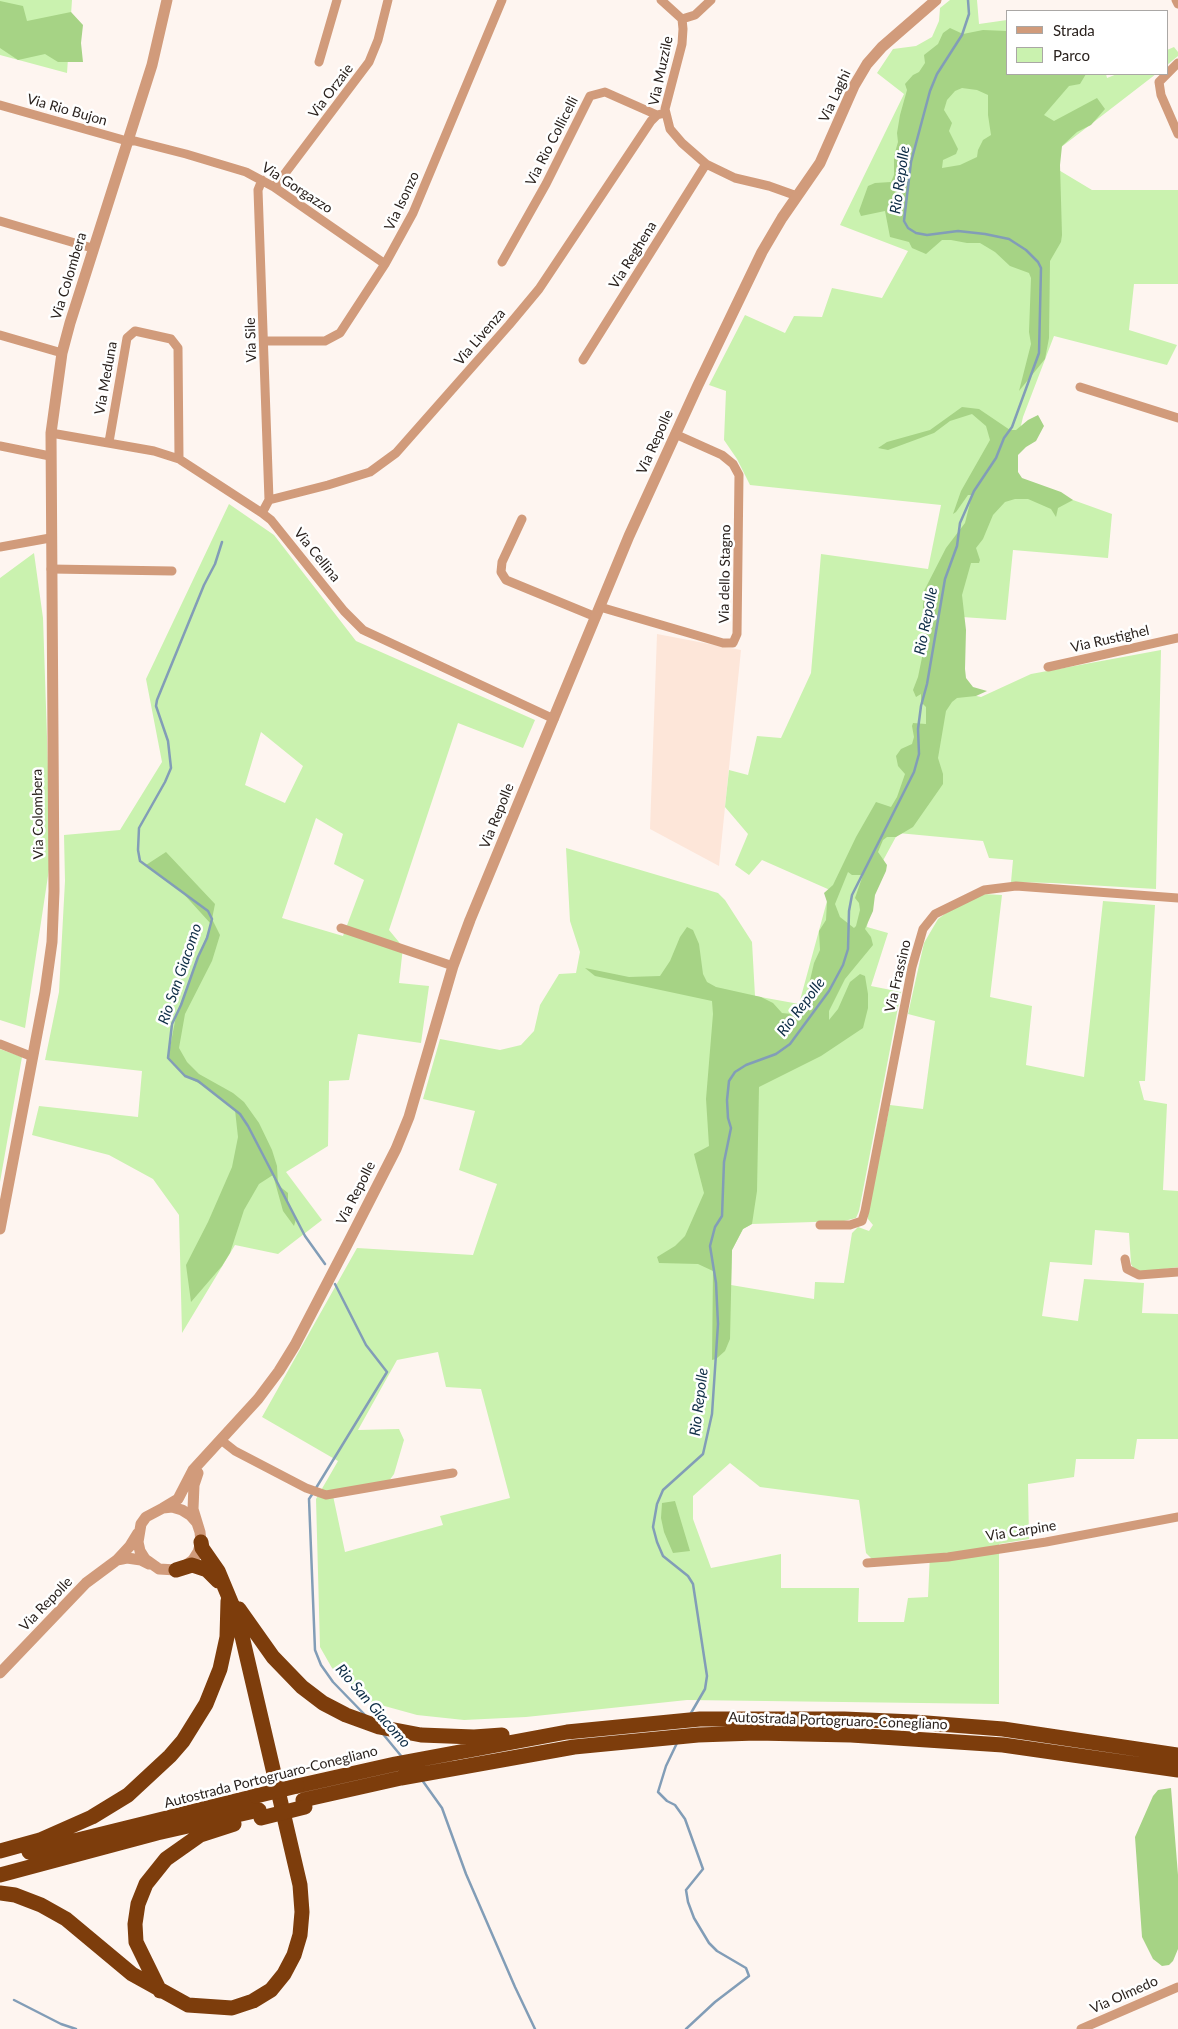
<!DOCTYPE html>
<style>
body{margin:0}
#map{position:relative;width:1178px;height:2029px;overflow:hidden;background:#fef5f0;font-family:Lato,sans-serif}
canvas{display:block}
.legend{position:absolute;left:1006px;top:10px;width:162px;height:65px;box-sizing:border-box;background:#fff;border:1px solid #aaa7a5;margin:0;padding:6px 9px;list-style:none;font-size:15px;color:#2a221e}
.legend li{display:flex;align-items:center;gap:10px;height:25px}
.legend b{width:25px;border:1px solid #aaa7a5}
</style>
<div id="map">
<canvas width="1178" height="2029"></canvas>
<ul class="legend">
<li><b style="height:6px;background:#d19b7b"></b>Strada</li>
<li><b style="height:14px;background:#caf2af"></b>Parco</li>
</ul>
</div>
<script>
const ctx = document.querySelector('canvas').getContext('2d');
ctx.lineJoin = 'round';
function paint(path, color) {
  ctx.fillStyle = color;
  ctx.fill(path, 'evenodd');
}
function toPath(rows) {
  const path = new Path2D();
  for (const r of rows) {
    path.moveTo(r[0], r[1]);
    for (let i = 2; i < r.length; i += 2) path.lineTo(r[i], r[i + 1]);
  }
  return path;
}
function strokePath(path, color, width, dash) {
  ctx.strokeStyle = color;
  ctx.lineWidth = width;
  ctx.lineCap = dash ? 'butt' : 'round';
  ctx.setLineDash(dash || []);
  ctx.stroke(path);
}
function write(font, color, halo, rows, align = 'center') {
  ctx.font = font + ' Lato,sans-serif';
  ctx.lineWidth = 5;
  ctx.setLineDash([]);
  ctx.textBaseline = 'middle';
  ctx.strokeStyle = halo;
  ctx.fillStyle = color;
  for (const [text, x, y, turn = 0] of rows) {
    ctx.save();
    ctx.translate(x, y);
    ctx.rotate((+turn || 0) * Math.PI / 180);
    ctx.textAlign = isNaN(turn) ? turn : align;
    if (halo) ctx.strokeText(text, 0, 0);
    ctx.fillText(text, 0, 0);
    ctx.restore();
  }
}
paint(toPath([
 [657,634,741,650,719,866,650,829]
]), '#fde6d9');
paint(toPath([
 [0,0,72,0,67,73,0,55],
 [950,0,977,0,979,24,1007,20,1007,74,1106,74,1107,78,1117,74,1156,74,1051,155,1057,169,1092,190,1178,190,1178,284,1134,284,1129,330,1177,345,1167,365,1054,336,1023,417,1009,477,1112,514,1108,558,1013,550,1006,620,962,617,950,690,981,697,1031,674,1161,650,1156,889,1053,883,1011,882,1013,860,989,858,983,841,898,833,873,879,867,927,888,933,871,986,901,992,859,1211,856,1218,844,1221,752,1224,743,1229,732,1250,731,1285,814,1299,815,1282,844,1283,852,1233,858,1227,869,1231,873,1225,868,1219,868,1212,890,1105,923,1109,935,1021,908,1014,924,943,938,919,946,913,983,894,1002,895,990,997,1032,1006,1026,1065,1084,1077,1103,901,1155,905,1145,1081,1139,1081,1144,1100,1167,1104,1163,1190,1178,1191,1178,1267,1151,1271,1135,1271,1131,1264,1129,1233,1095,1230,1092,1265,1050,1262,1042,1316,1078,1321,1084,1279,1144,1283,1142,1313,1178,1314,1178,1439,1137,1439,1134,1459,1076,1459,1074,1477,1028,1484,1029,1539,999,1544,999,1704,687,1700,526,1717,464,1720,417,1715,370,1702,332,1668,320,1647,316,1499,338,1461,262,1417,357,1248,473,1255,497,1184,459,1170,475,1111,423,1099,440,1039,500,1050,521,1045,534,1031,540,1005,559,974,576,973,580,952,570,921,566,848,718,893,725,900,752,942,755,996,799,1004,830,890,762,860,749,875,735,865,748,834,725,807,729,770,748,775,757,736,781,738,811,673,821,554,928,569,941,505,750,485,737,459,724,440,726,391,709,385,745,315,785,333,794,316,822,317,832,288,882,298,908,251,840,225,904,94,877,73,893,49,916,46,932,37,939,21,940,8],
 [438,1352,446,1387,481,1389,510,1498,440,1516,443,1525,345,1552,332,1491,389,1481,394,1474,404,1440,399,1429,358,1430,397,1360],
 [730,1463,760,1487,859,1500,866,1553,872,1559,930,1554,928,1597,908,1598,904,1622,858,1622,859,1588,781,1588,781,1554,711,1568,693,1519,693,1496],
 [1174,47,1178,52,1178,56,1167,65,1167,50],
 [229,504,274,535,356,641,535,720,523,748,458,723,389,930,403,947,399,983,429,986,421,1043,358,1034,349,1080,329,1081,328,1146,286,1172,322,1220,278,1254,235,1245,182,1333,179,1215,153,1179,109,1155,32,1135,39,1106,138,1117,142,1071,45,1060,59,992,65,881,64,835,120,830,162,762,146,679],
 [261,732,303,766,285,803,245,785],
 [316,818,343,834,334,864,364,880,343,936,282,918],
 [34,553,43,618,51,856,25,1028,0,1020,0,578],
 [0,1049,22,1057,0,1182]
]), '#caf2af');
paint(toPath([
 [0,1,23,6,27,21,71,12,83,25,81,43,83,62,58,62,45,54,18,60,0,48],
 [950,28,963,34,983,30,1007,31,1007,74,1086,74,1080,84,1069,86,1044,115,1054,121,1097,98,1105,109,1091,125,1077,132,1062,146,1060,165,1062,235,1061,242,1050,261,1049,338,1045,359,1019,391,1031,344,1029,332,1031,278,1029,273,1010,266,995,252,980,243,967,243,951,240,942,240,926,254,912,248,909,242,890,237,885,211,861,216,859,211,868,186,875,183,891,182,894,175,894,156,898,142,897,133,900,115,907,90,905,84,913,75,919,72,925,63,924,55,938,44,943,33],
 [962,88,977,90,988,95,988,115,991,135,983,140,978,150,977,157,960,165,942,168,943,160,956,154,958,149,949,131,952,123,944,110,947,100,955,91],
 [962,407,979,409,1010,430,1016,430,1028,420,1038,415,1044,426,1036,441,1026,447,1018,455,1018,472,1022,478,1061,492,1073,500,1058,508,1056,517,1051,509,1028,499,1015,499,1005,502,993,515,983,539,976,548,980,560,979,563,971,563,962,595,966,630,965,669,966,678,973,687,987,691,976,696,957,698,952,702,946,711,938,758,943,774,943,784,913,827,896,837,887,837,883,840,878,852,887,865,886,871,875,895,873,911,865,929,871,937,873,945,845,979,829,1011,829,1020,838,1009,850,982,860,974,865,976,868,994,868,1008,863,1028,821,1056,759,1087,757,1191,752,1224,743,1229,732,1250,730,1339,725,1351,716,1359,712,1360,713,1271,698,1264,659,1263,657,1257,675,1246,685,1236,704,1193,694,1154,709,1146,706,1099,713,1014,712,1001,595,976,585,968,629,977,660,976,670,961,680,937,687,927,693,930,699,944,703,974,707,982,716,987,761,997,773,1003,782,1013,802,1015,807,1003,807,993,814,963,820,950,819,931,826,920,827,902,824,893,833,885,856,837,876,802,891,807,897,797,905,774,898,766,896,756,901,749,912,744,914,737,912,726,913,723,926,724,926,707,921,702,921,694,916,697,913,690,918,677,926,638,923,608,924,591,946,548,965,523,972,495,968,495,956,512,953,514,961,491,990,440,986,426,972,414,950,421,934,433,888,450,878,448,887,442,930,430],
 [848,872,852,875,863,875,855,898,859,903,860,910,856,926,854,928,840,917,835,904],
 [166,852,215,904,212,919,220,935,212,961,185,1014,179,1048,187,1062,199,1074,233,1093,244,1102,259,1123,272,1150,277,1166,278,1185,288,1193,288,1204,296,1219,294,1226,283,1211,273,1175,259,1184,244,1210,230,1253,222,1266,191,1302,186,1265,208,1222,232,1167,238,1137,235,1110,206,1087,185,1076,168,1058,176,1016,211,924,181,891,146,865],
 [675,1501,690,1551,673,1553,664,1532,661,1518,662,1503],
 [1171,1788,1178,1875,1178,1949,1173,1961,1169,1965,1162,1966,1153,1959,1142,1937,1135,1837,1153,1796,1158,1790]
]), '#a6d385');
strokePath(toPath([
 [222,542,215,564,204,585,157,700,156,706,168,741,171,768,165,782,139,828,138,850,140,861,208,911,212,919,207,938,198,957,181,1005,172,1024,168,1058,185,1076,198,1081,240,1114,248,1126,305,1236,325,1264],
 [316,1488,387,1372,366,1345,335,1284],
 [313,1493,309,1499,315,1650,321,1665,333,1682,366,1716],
 [691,1713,705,1689,707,1676,693,1584,688,1576,663,1556,657,1542,653,1527,657,1504,663,1490,703,1454,712,1414,718,1324,716,1283,710,1246,715,1227,722,1216,724,1162,731,1128,728,1118,727,1100,729,1081,735,1072,746,1065,776,1054,790,1044,829,991,843,965,848,949,849,911,852,895,914,772,919,754,918,729,921,706,927,684,945,579,957,546,960,523,974,491,996,458,1004,438,1012,427,1039,353,1041,268,1038,262,1026,250,1009,239,985,234,958,231,927,235,916,233,908,228,904,221,911,162,930,91,937,74,962,35,969,14,968,0],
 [383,1734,402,1757],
 [677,1743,666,1766,658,1792,667,1801,675,1805,685,1819,703,1869,686,1890,688,1902,694,1918,709,1943,717,1951,746,1968,749,1976,715,2002,686,2029],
 [422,1780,442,1808,466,1874,515,1987,535,2029],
 [14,2000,61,2024,76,2029]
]), '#829db7', 2.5);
strokePath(toPath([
 [661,0,682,19,683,29,682,44,665,109,670,129,682,143,706,164,735,178,769,186,797,196],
 [1176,0,1178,4],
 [682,19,695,15,711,0],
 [319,62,337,0],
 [1178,63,1159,82,1161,95,1178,134],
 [0,105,127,141,135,141,186,154,246,172,274,187,385,264],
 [262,180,258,190,269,500],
 [274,187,286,172,369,62,378,40,388,0],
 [0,221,92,248],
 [502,262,546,184,590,96,605,92,657,115],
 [0,335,62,353],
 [265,341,325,341,340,333,385,264,413,213,502,0],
 [583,360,706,164],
 [1080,387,1178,418],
 [51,433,154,451,179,459,262,513,271,520,344,611,363,630,554,719],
 [109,442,127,338,135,331,171,339,178,348,179,459],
 [0,446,50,456],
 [262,513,269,500,328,485,370,472,396,453,509,325,539,289,651,121,657,115,665,113],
 [522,519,502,562,501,572,506,580,596,617],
 [0,547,50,538],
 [51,569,172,571],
 [600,607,723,643,733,643,737,634,739,475,733,464,722,455,675,434],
 [1048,667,1178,638],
 [341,928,453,966],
 [0,1044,33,1057],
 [820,1225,850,1225,862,1221,865,1211,912,967,923,929,935,914,984,890,1016,886,1178,898],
 [1125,1259,1127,1269,1139,1275,1178,1272],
 [221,1440,235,1451,306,1488,326,1495,453,1473],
 [867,1563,948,1557,1046,1542,1178,1517],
 [1081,2029,1178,1987]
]), '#d19b7b', 9);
strokePath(toPath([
 [0,1229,45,992,52,942,54,891,51,433,62,353,70,323,152,65,167,0],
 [198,1473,194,1485,193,1509,200,1532,201,1542,198,1552,193,1560,185,1566,176,1570,159,1569,145,1559,140,1551,138,1542,141,1524,146,1517,163,1508,172,1507,182,1510,190,1515,197,1523,200,1532],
 [163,1508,178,1499,193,1470,258,1399,279,1371,295,1345,347,1245,396,1149,409,1117,453,966,470,920,629,536,698,385,762,252,782,218,820,163,854,86,867,64,882,47,936,0],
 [117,1560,127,1558,141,1560,149,1564],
 [0,1673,86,1583,117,1560,130,1546,138,1533]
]), '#d19b7b', 11);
strokePath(toPath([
 [176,1570,192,1565,207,1570,218,1581],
 [239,1609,273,1657,302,1687,323,1703,346,1715,379,1727,421,1735,474,1737,502,1735],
 [297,1786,395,1764,567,1732,700,1719,844,1719,914,1722,1003,1729,1178,1755],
 [303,1800,401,1778,574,1747,698,1735,756,1733,851,1735,1003,1745,1178,1770],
 [0,1851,40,1840,92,1817,128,1795,170,1756,183,1741,206,1704,220,1669,227,1637,228,1601],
 [29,1852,256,1796],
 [0,1875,157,1833,259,1810],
 [0,1893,15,1895,41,1905,66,1919,132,1974,188,2005,232,2008,253,2001,271,1990,284,1974,294,1955,300,1935,302,1912,300,1885,238,1619,218,1571,202,1548,201,1542],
 [160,1991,136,1942,135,1924,138,1904,146,1884,166,1859,200,1835,234,1824]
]), '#7d3d0c', 15);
strokePath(toPath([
 [256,1796,297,1786],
 [261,1818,305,1807]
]), '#7d3d0c', 15);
write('14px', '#2a221e', '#fff', [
 ["Via Muzzile",661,71,-78],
 ["Via Orzaie",331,91,-53],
 ["Via Laghi",835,96,-65],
 ["Via Rio Bujon",67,110,16],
 ["Via Rio Collicelli",552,141,-63],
 ["Via Gorgazzo",297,188,33],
 ["Via Isonzo",402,201,-65],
 ["Via Reghena",633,255,-58],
 ["Via Colombera",69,276,-73],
 ["Via Livenza",480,337,-49],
 ["Via Sile",251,340,-92],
 ["Via Meduna",106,378,-80],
 ["Via Repolle",655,442,-66],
 ["Via Cellina",317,555,51],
 ["Via dello Stagno",725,574,-89],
 ["Via Rustighel",1110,639,-13],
 ["Via Colombera",38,814,-91],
 ["Via Repolle",497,816,-68],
 ["Via Frassino",898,976,-77],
 ["Via Repolle",356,1193,-63],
 ["Via Carpine",1021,1531,-9],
 ["Via Repolle",46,1604,-46],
 ["Autostrada Portogruaro-Conegliano",838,1721,2],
 ["Autostrada Portogruaro-Conegliano",271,1777,-14],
 ["Via Olmedo",1124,1995,-24]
]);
write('italic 15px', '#0d2c45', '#fff', [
 ["Rio Repolle",900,180,-82],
 ["Rio Repolle",926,621,-79],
 ["Rio San Giacomo",180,974,-71],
 ["Rio Repolle",801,1007,-53],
 ["Rio Repolle",699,1402,-83],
 ["Rio San Giacomo",373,1706,49]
]);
</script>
